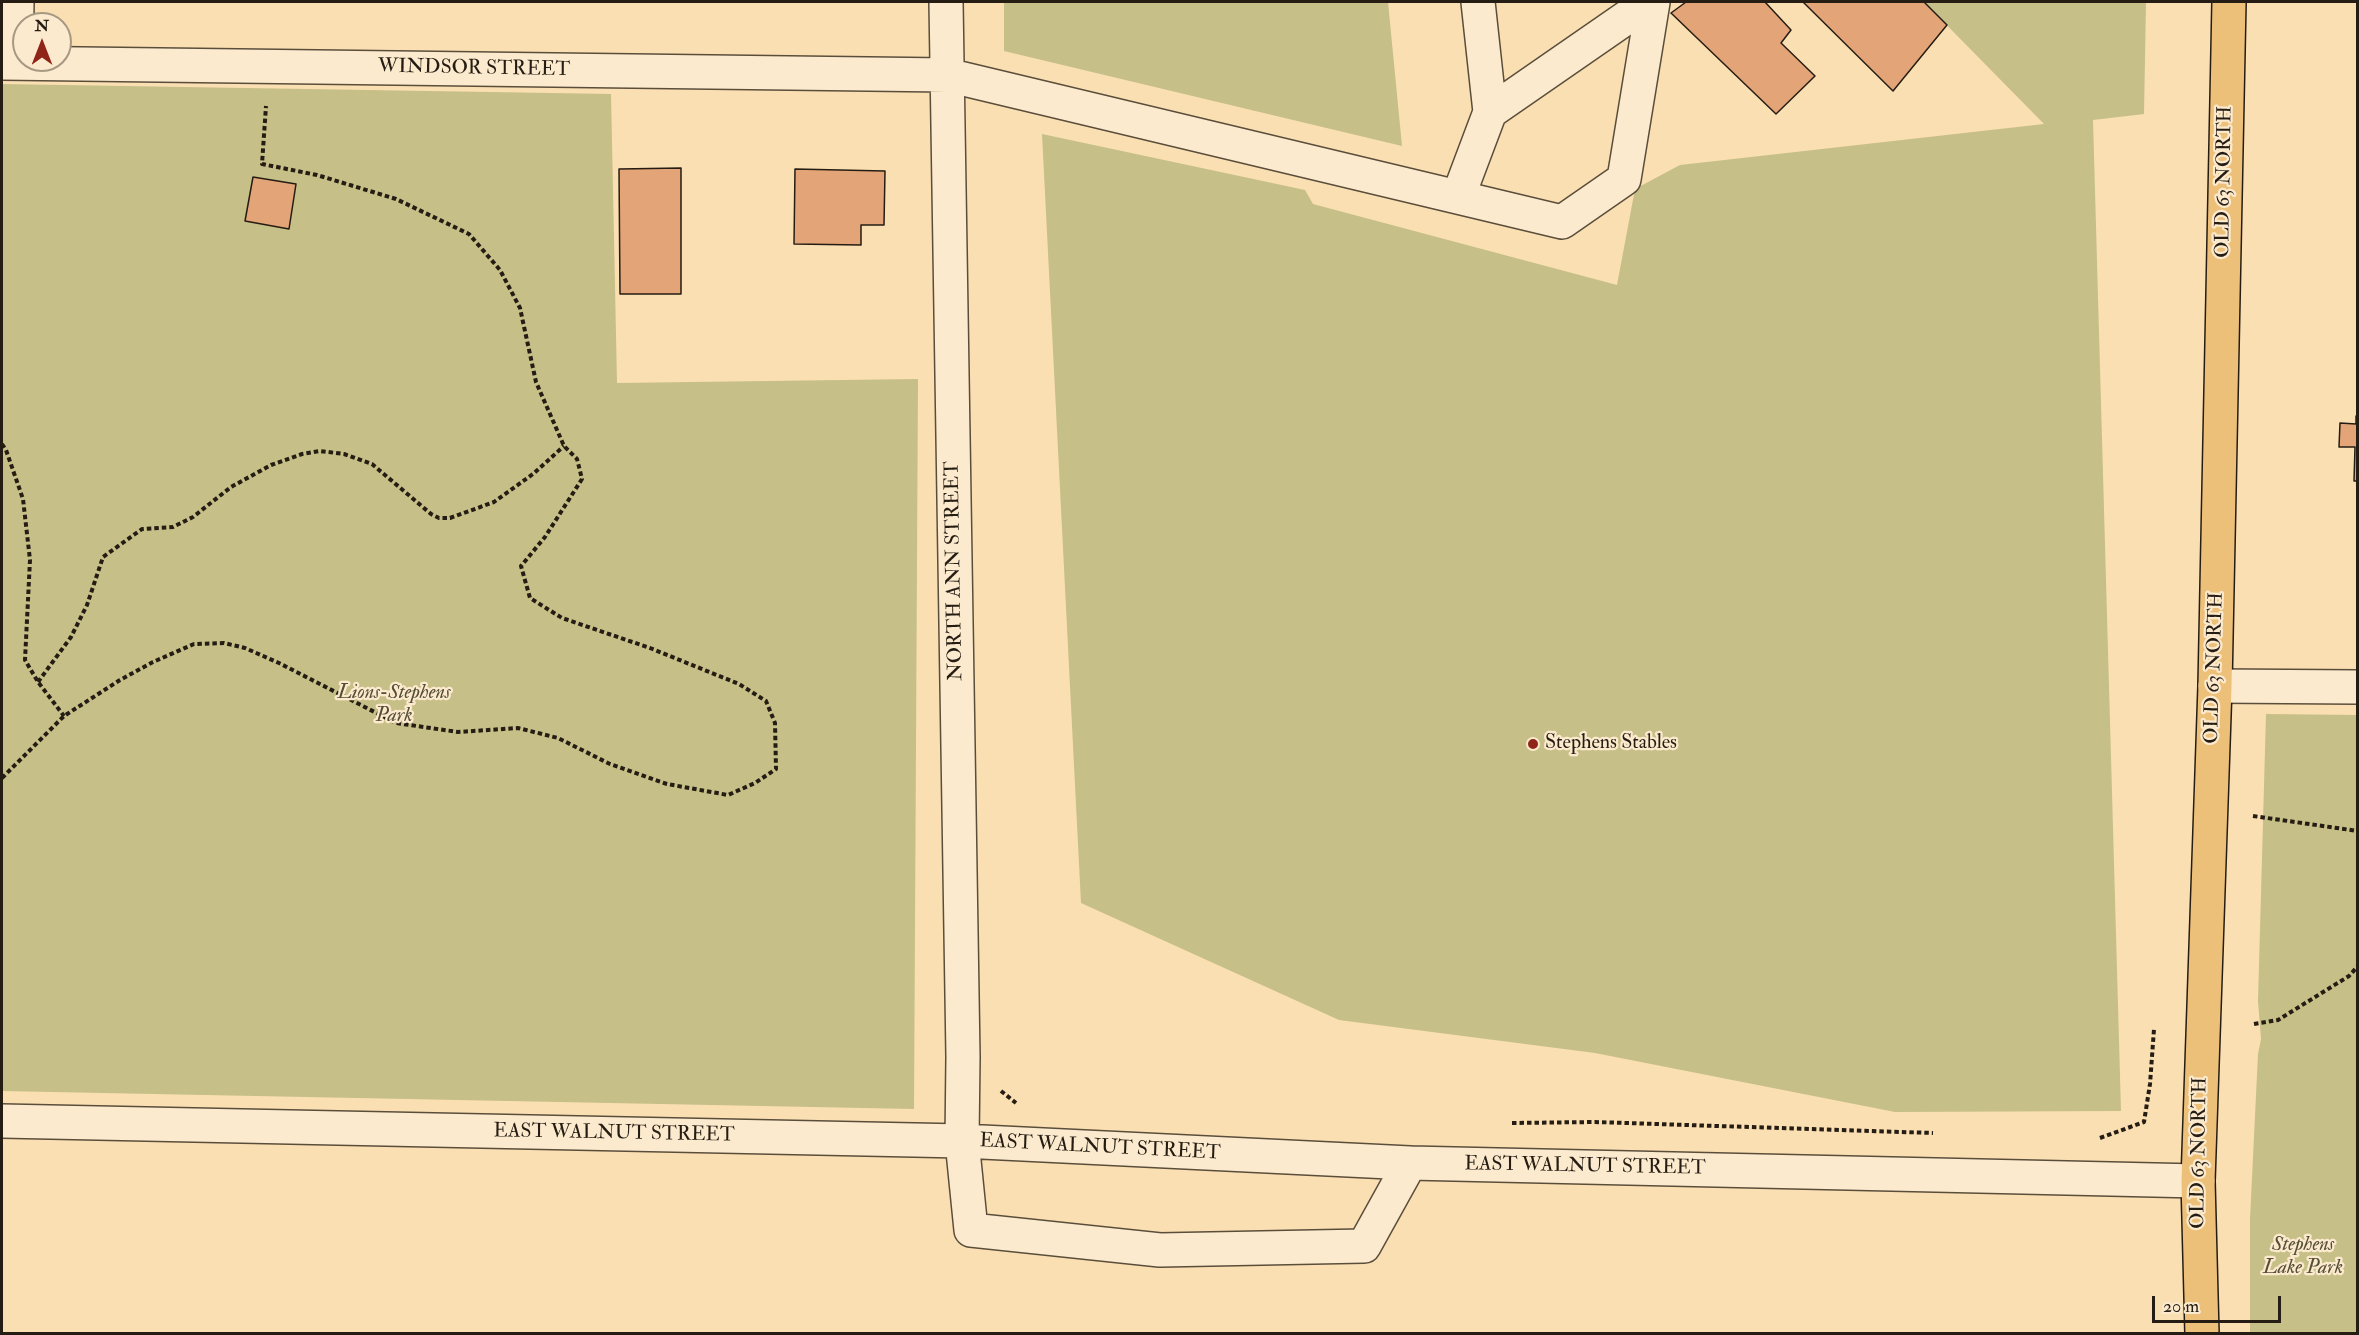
<!DOCTYPE html>
<style>
body{margin:0}
#map{position:relative;width:2359px;height:1335px;overflow:hidden;background:#fadfb3;font-family:"IM FELL Double Pica",serif}
canvas{display:block}
.frame{position:absolute;inset:0;border:3px solid #251d13;pointer-events:none}
.north{position:absolute;left:12px;top:12px;width:60px;height:60px;box-sizing:border-box;background:#fceace;border:2px solid #a69883;border-radius:50%;rotate:0deg;font-size:16px;font-weight:700;line-height:24px;text-align:center;color:#251d13}
.north::after{content:'';display:block;margin:auto;width:21px;height:27px;background:#8f2418;clip-path:polygon(50% 0,100% 100%,50% 72%,0 100%)}
.scale{position:absolute;left:2152px;top:1296px;width:129px;height:27px;box-sizing:border-box;border:3px solid #251d13;border-top:0;padding-left:8px;font-size:18px;line-height:21px;white-space:nowrap;color:#251d13;-webkit-text-stroke:4px #fceace;paint-order:stroke}
</style>
<div id="map">
<canvas width="2359" height="1335"></canvas>
<div class="frame"></div>
<div class="north">N</div>
<div class="scale">20 m</div>
</div>
<script>
const ctx = document.querySelector('canvas').getContext('2d');
ctx.lineJoin = 'round';
function paint(path, color) {
  ctx.fillStyle = color;
  ctx.fill(path, 'evenodd');
}
function toPath(rows) {
  const path = new Path2D();
  for (const r of rows) {
    path.moveTo(r[0], r[1]);
    for (let i = 2; i < r.length; i += 2) path.lineTo(r[i], r[i + 1]);
  }
  return path;
}
function strokePath(path, color, width, dash) {
  ctx.strokeStyle = color;
  ctx.lineWidth = width;
  ctx.lineCap = dash ? 'butt' : 'round';
  ctx.setLineDash(dash || []);
  ctx.stroke(path);
}
function write(font, color, halo, rows, align = 'center') {
  ctx.font = font + ' "IM FELL Double Pica",serif';
  ctx.lineWidth = 4.5;
  ctx.setLineDash([]);
  ctx.textBaseline = 'middle';
  ctx.strokeStyle = halo;
  ctx.fillStyle = color;
  for (const [text, x, y, turn = 0] of rows) {
    ctx.save();
    ctx.translate(x, y);
    ctx.rotate((+turn || 0) * Math.PI / 180);
    ctx.textAlign = isNaN(turn) ? turn : align;
    if (halo) ctx.strokeText(text, 0, 0);
    ctx.fillText(text, 0, 0);
    ctx.restore();
  }
}
paint(toPath([
 [1004,2,1388,2,1402,146,1004,51],
 [1924,2,2146,2,2144,114,2093,120,2121,1111,1895,1112,1595,1053,1339,1020,1081,903,1042,134,1305,190,1313,204,1617,285,1635,189,1680,165,2044,124],
 [2,84,611,94,617,383,918,379,914,1109,2,1091],
 [2266,714,2357,715,2357,1333,2250,1333,2250,1219,2258,1054,2261,1039,2258,1001]
]), '#c6bf87');
const building = toPath([
 [1686,2,1765,2,1791,30,1781,43,1815,76,1776,114,1671,13,1686,2],
 [1803,2,1924,2,1947,25,1893,91,1803,2],
 [681,168,681,294,620,294,619,169,681,168],
 [795,169,885,171,884,225,861,225,861,245,794,244,795,169],
 [253,177,296,184,289,229,245,221,253,177],
 [2356,416,2358,416,2358,481,2354,481,2355,447,2339,447,2340,423,2356,424,2356,416]
]);
paint(building, '#e3a477');
strokePath(building, '#251d13', 1.5);
const minor = toPath([
 [946,2,963,1057,962,1141,971,1230,1160,1250,1364,1246,1410,1163],
 [1478,2,1490,112],
 [2,63,947,75,1562,222,1624,179,1653,2],
 [16,63,17,2],
 [1458,197,1490,112,1649,2],
 [2215,686,2358,687],
 [2,1121,962,1141,1410,1163,2198,1181]
]);
const major = toPath([
 [2202,1334,2198,1181,2215,686,2229,2]
]);
strokePath(minor, '#5a4e3b', 36);
strokePath(major, '#251d13', 36);
strokePath(toPath([
 [2,444,6,450,23,499,30,560,25,660,38,682,64,716],
 [38,682,71,637,87,605,103,557,142,529,173,527,193,517,231,487,271,465,302,454,320,451,344,454,372,464,431,514,439,518,450,518,494,502,533,474,564,446],
 [2,778,64,716,120,680,153,662,194,644,224,643,245,648,279,663,396,723,458,732,518,728,558,738,610,764,667,784,728,795,755,783,776,769,775,723,766,701,739,684,650,648,562,618,530,598,521,566,545,537,582,479,577,459,564,446,536,382,520,308,500,270,469,234,396,199,317,175,262,164,266,106],
 [2253,816,2358,831],
 [2254,1024,2278,1020,2349,976,2358,966],
 [1001,1091,1016,1103],
 [1512,1123,1595,1122,1933,1133],
 [2100,1138,2144,1122,2150,1084,2154,1029]
]), '#251d13', 4, [4.5, 3]);
strokePath(minor, '#fceace', 33);
strokePath(major, '#edc07a', 33);
for (const [x, y, r, color] of [
 [1533,744,6,"#8f2418"]
]) {
  const dot = new Path2D();
  dot.arc(x, y, r, 0, 2 * Math.PI);
  ctx.fillStyle = color;
  ctx.fill(dot);
  strokePath(dot, '#fceace', 2);
}
write('20px', '#251d13', '#fceace', [
 ["WINDSOR STREET",474,69,1],
 ["OLD 63 NORTH",2225,182,-89],
 ["NORTH ANN STREET",955,571,-91],
 ["OLD 63 NORTH",2215,668,-88],
 ["EAST WALNUT STREET",614,1134,1],
 ["EAST WALNUT STREET",1100,1148,3],
 ["OLD 63 NORTH",2200,1153,-89],
 ["EAST WALNUT STREET",1585,1167,1]
]);
write('italic 20px', '#554e36', '#fceace', [
 ["Lions-Stephens",394,694],
 ["Park",394,717],
 ["Stephens",2303,1246],
 ["Lake Park",2303,1269]
]);
write('20px', '#251d13', '#fceace', [
 ["Stephens Stables",1545,744]
], 'left');
</script>
